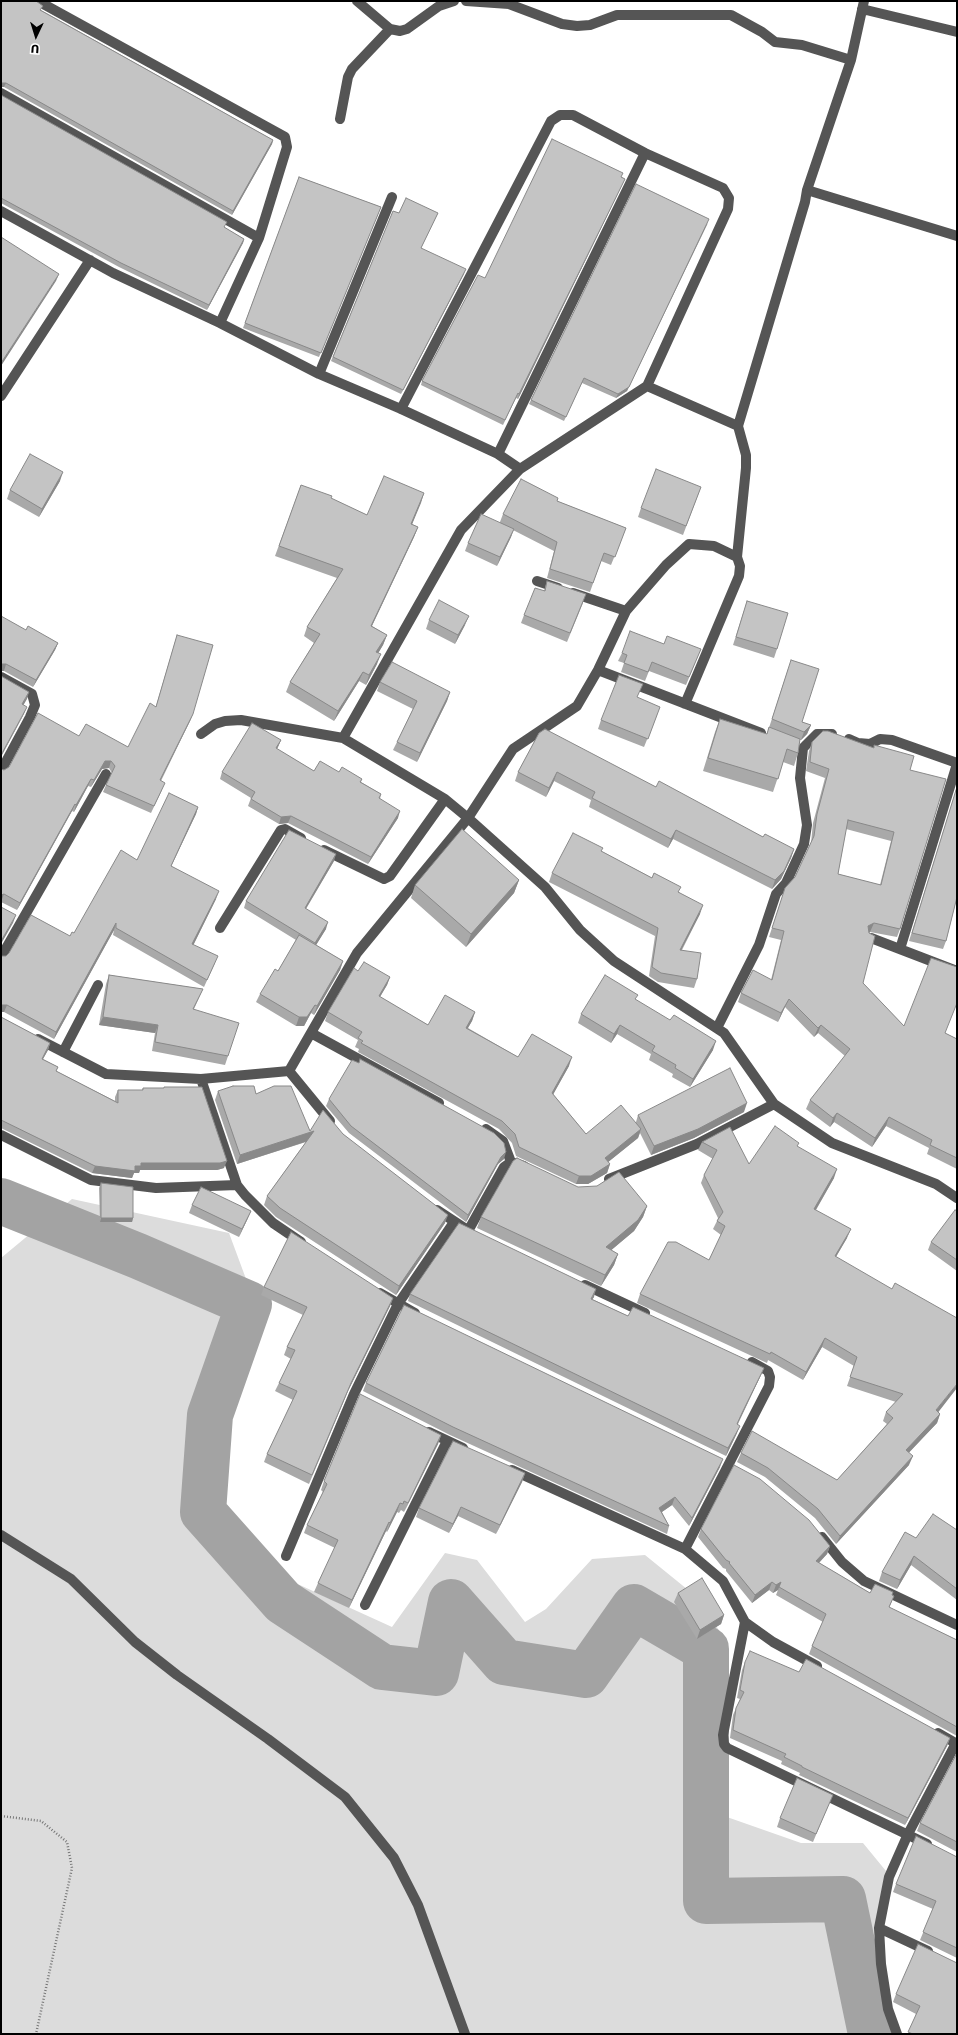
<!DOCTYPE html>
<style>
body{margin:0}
#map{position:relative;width:958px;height:2035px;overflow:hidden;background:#fff;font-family:"DejaVu Sans",sans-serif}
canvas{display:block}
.frame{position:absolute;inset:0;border:2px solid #000;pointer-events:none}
.north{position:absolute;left:16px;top:16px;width:40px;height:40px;-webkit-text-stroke:3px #fff;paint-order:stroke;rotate:184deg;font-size:11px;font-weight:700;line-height:16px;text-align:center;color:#000}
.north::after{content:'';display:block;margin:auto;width:14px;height:18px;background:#000;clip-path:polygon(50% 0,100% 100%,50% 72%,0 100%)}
</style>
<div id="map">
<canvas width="958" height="2035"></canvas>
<div class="frame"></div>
<div class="north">U</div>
</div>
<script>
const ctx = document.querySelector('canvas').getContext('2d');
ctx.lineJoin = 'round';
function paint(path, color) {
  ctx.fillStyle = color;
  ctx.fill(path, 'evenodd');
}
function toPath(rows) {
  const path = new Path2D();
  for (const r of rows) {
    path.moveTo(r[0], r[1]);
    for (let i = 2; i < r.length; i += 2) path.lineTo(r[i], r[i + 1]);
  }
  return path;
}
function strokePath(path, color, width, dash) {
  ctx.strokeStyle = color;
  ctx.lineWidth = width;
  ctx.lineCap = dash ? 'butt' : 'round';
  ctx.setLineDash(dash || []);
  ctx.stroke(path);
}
paint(toPath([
 [72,1199,229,1233,259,1314,233,1391,215,1496,291,1581,392,1627,445,1553,477,1560,525,1622,546,1609,592,1559,645,1555,698,1598,722,1635,707,1810,801,1843,863,1843,886,1871,868,1961,886,2034,1,2034,1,1258]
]), '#dcdcdc');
strokePath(toPath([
 [1,1201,138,1256,249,1304,210,1415,203,1512,283,1602,382,1667,436,1673,451,1602,504,1662,586,1675,634,1607,706,1649,706,1901,843,1899,871,2034]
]), '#a3a3a3', 46);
strokePath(toPath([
 [1,1816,41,1821,67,1842,72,1868,36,2034]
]), '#777', 2.5, [1, 2]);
strokePath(toPath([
 [38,1,285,137,287,147,259,238,220,323],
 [357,1,390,29,400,31,407,29,439,6,454,1],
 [466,1,509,4,562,24,577,26,590,25,617,15,731,15,762,32,775,42,802,45,851,60],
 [862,9,957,32],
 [1,93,259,238],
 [340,119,348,77,352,69,390,29],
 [807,190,957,236],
 [1,211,113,273,220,323,319,374,401,409,498,454,520,469],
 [319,374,392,197],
 [647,386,738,426,805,202,807,190,851,60,864,1],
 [1,396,90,260],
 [498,454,645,153],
 [737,557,746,468,746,455,738,426],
 [537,581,558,588],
 [573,593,626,611],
 [598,670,761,733],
 [1,677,32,694,35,705,30,717,1,771],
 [201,734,215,724,225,721,241,720,343,738,445,799,468,818,545,887,580,930,614,961,724,1033,774,1104,832,1143,936,1184,957,1198],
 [343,738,461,530,520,469,647,386,728,209,729,198,723,188,645,153,573,115,560,115,551,121,401,409],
 [849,739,858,743,870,744,880,739,892,740,957,763],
 [324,850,384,879,390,876,445,799],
 [220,928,281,830,285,829,301,838],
 [871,938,957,971],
 [900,949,957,764],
 [1,957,106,774],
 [717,1028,759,945,776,894,786,883,804,844,807,825,800,778,803,748,817,734,832,734],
 [311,1033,439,1103],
 [38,1039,106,1074,201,1079,289,1071],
 [63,1052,98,985],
 [289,1071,330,1121],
 [289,1071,357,953,468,818,513,749,577,706,598,670,626,611,666,565,689,544,714,546,737,557,740,566,739,576,685,704],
 [201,1079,237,1185,245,1195,273,1223,301,1242],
 [486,1129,503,1141,511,1162],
 [1,1135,91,1180,156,1188,237,1185],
 [609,1179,697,1144,774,1104],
 [437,1210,469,1231],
 [468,1231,504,1167,511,1162,524,1166],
 [585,1285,645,1313],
 [380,1293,415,1313],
 [752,1362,768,1371,770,1377,769,1386,685,1549,723,1581,745,1622,773,1642,817,1666],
 [429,1432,463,1448],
 [512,1470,685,1549],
 [1,1535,71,1579,135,1642,177,1675,268,1739,345,1797,394,1858,418,1905,465,2034],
 [822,1537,842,1562,864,1581,957,1625],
 [286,1556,354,1394,398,1304,454,1222],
 [365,1605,447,1441],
 [745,1622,723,1735,724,1744,727,1748,927,1844],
 [938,1733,957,1744],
 [879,1928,928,1951],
 [897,2034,888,2009,881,1964,879,1928,889,1877,908,1834,956,1743]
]), '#555', 10);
paint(toPath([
 [1,1,41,10,273,140,272,144,232,215,4,87,1,87],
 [1,95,244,239,243,243,207,310,119,267,1,203],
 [299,177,381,207,319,357,243,328],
 [622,177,625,179,623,183,518,399,516,398,503,425,421,385,422,381,485,278],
 [393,211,399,213,438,213,421,248,464,274,401,394,331,361],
 [708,223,627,391,616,398,582,383,564,421,529,404,531,400],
 [60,481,39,517,7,499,10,490],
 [301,485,367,515,424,493,412,524,418,527,414,537,372,626,387,635,383,645,378,653,377,664,366,685,359,681,334,721,286,692,290,682,314,643,304,636,307,627,337,578,275,556],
 [701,487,683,535,638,517,641,508],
 [557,501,626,528,611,565,601,561,590,592,547,578,554,551,513,530,511,537,497,566,465,551,468,543,500,522,503,514],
 [547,581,583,603,567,642,521,623,524,615,544,591],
 [747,601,777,649,774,658,733,645],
 [429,620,465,625,455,644,426,629],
 [26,630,58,643,55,650,33,687,4,671,1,671],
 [177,635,193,714,190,721,161,781,162,790,151,813,103,792,106,785,112,773,109,768,102,769,91,787,88,786,74,812,72,811,17,910,1,902,1,769,4,770,79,736,128,747,156,706],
 [664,644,701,649,686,685,649,671,645,681,621,672,624,663,618,661,622,653],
 [788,669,802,722,811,725,807,734,801,740,800,740,798,753,794,766,783,762,773,792,703,771,715,732,720,719,767,734],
 [380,682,450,692,447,701,417,762,393,750,397,742,413,709,377,691],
 [638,698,657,715,644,747,598,729,601,720],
 [539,733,656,787,763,837,794,849,791,858,781,879,772,889,673,839,668,848,589,807,591,800,554,781,546,797,515,781,518,772],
 [281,740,277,749,314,771,339,772,362,779,361,782,381,794,380,799,398,818,368,864,288,823,279,824,248,806,251,798,220,779,222,772],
 [812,742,910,770,900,929,897,937,870,932,869,933,863,983,904,1026,945,1033,957,1039,957,1169,927,1154,929,1148,886,1126,872,1147,834,1122,830,1127,806,1109,810,1100,845,1056,818,1033,814,1037,785,1007,778,1022,738,1002,741,993,771,980,781,940,769,937,785,888,795,877,811,843,813,823,825,778,806,771,809,751],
 [846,829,891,841,880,885,838,874],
 [956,790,957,790,957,902,956,901,946,941,943,949,909,941],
 [198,807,196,814,171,866,216,899,193,945,215,963,204,987,113,935,114,930,54,1039,4,1012,1,1012,1,956,6,956,70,936,74,933,137,860],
 [601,851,679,892,700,914,682,950,697,979,694,988,658,982,649,976,655,936,549,882,552,873],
 [334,861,306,909,326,929,316,945,343,961,340,970,314,1015,311,1013,304,1026,296,1026,256,1002,260,994,278,971,296,940,244,908,246,901],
 [519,880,514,893,466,947,411,898,415,885],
 [358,971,390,977,387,985,380,997,428,1025,475,1012,472,1021,468,1028,518,1057,569,1066,553,1094,586,1134,636,1122,638,1115,744,1112,694,1138,651,1155,640,1133,638,1138,608,1162,610,1164,607,1173,588,1184,576,1184,516,1156,512,1143,499,1129,358,1052,359,1049,355,1047,358,1040,325,1021,328,1012],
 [109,975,203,989,194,1009,228,1056,225,1065,152,1051,155,1033,99,1025,106,984],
 [636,1000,713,1050,690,1087,672,1077,673,1074,649,1060,651,1054,617,1034,611,1043,578,1023,581,1014],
 [1,1017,50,1043,48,1050,43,1059,58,1067,56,1071,115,1101,115,1097,118,1090,142,1090,143,1088,164,1088,164,1087,224,1168,217,1170,140,1170,139,1173,134,1173,132,1178,92,1173,1,1128],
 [359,1063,504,1159,498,1164,466,1222,349,1133,326,1106,329,1099],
 [218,1091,256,1094,310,1131,343,1134,445,1223,396,1295,276,1217,264,1205,267,1196,306,1142,237,1164,215,1100],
 [702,1142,749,1164,798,1147,834,1178,816,1210,847,1238,836,1257,938,1412,940,1414,937,1423,908,1453,909,1465,836,1544,815,1518,765,1477,737,1462,741,1453,837,1480,887,1424,883,1421,886,1412,896,1402,847,1386,854,1366,822,1347,803,1380,768,1360,767,1363,637,1303,640,1294,709,1260,721,1235,713,1229,717,1221,718,1218,701,1183,704,1175,713,1159,698,1150],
 [101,1183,133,1218,132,1222,100,1222,99,1188],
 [578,1187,647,1206,643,1217,634,1231,611,1250,618,1254,614,1265,601,1286,477,1228,481,1217],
 [192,1205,251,1211,247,1220,239,1237,189,1213],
 [957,1211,957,1271,928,1250,931,1242],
 [264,1287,393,1298,390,1306,348,1391,309,1484,264,1462,267,1454,293,1400,275,1391,291,1359,284,1355,287,1347,303,1315,261,1295],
 [410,1294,594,1297,592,1299,628,1316,764,1368,761,1375,738,1424,737,1433,726,1456,408,1301],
 [366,1383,720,1467,689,1526,672,1505,662,1512,669,1526,667,1534,450,1435,363,1391],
 [441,1435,438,1444,404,1512,401,1510,399,1513,397,1512,387,1532,386,1531,349,1608,314,1592,318,1583,335,1548,304,1533,307,1525,323,1492,321,1490,324,1481],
 [525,1473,522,1482,496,1534,458,1516,449,1533,416,1517,419,1508],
 [701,1529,830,1546,827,1554,819,1563,870,1593,892,1595,894,1596,889,1608,957,1640,957,1736,809,1654,812,1646,823,1622,776,1595,778,1590,773,1593,769,1590,752,1603,726,1571,726,1569,723,1568,698,1537],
 [957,1530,957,1600,911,1565,897,1589,879,1581,882,1572,916,1538],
 [678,1593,724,1615,721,1624,697,1639,674,1602],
 [745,1662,950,1738,947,1746,905,1825,799,1775,800,1773,781,1764,782,1761,730,1738,733,1715,740,1699,737,1698,742,1670],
 [957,1753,957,1852,917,1831,920,1823],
 [829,1804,813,1842,777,1827,780,1818],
 [957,1857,957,1958,920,1940,933,1909,893,1892,896,1884],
 [957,1963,957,2034,908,2034,916,2014,893,2002,896,1994]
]), '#a9a9a9');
paint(toPath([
 [1,83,6,83,4,87,1,87],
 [273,140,272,144,232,215,233,211],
 [625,179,623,183,518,399,519,394],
 [709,219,627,391,616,398,618,394],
 [244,239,243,243,207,310,209,305],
 [466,269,464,274,401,394,403,390],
 [59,274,56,281,1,366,1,363],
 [63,472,60,481,39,517,42,509],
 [424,493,421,503,408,534,411,524],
 [418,527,414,537,367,636,371,626],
 [514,529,511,537,497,566,500,557],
 [469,616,465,625,455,644,458,635],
 [387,635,383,645,373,662,376,652],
 [58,643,55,650,33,687,36,680],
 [381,654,377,664,366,685,369,675],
 [1,664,6,664,4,671,1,671],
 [363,672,359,681,334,721,338,711],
 [29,692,27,699,20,711,22,704],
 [450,692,447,701,417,762,420,753],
 [27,707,24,714,1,757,1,755],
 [193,714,190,721,157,787,160,780],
 [811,725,807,734,801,740,804,732],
 [281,740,278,747,273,755,276,748],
 [105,761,111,761,109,768,102,769,91,787,94,780],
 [557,772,554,781,546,797,549,788],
 [91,779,88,786,74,812,76,805],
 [75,804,72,811,17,910,20,903],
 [198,807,196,814,168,873,171,866],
 [400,811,398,818,368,864,371,857],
 [291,816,288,823,279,824,281,817],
 [676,830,673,839,668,848,671,839],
 [794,849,791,858,781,879,772,889,775,880],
 [336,854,334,861,302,915,305,908],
 [519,880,514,893,466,947,471,934],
 [219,891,216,899,190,952,192,944],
 [4,894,1,902,1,895],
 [703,905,700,914,677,958,680,950],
 [16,915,13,923,1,944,1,941],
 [328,922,326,929,313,950,315,943],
 [116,923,114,930,54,1039,56,1032],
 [874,923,870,932,865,935,868,926],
 [343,961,340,970,314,1015,317,1006],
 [390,977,387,985,375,1005,379,996],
 [789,999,785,1007,778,1022,781,1013],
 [1,1005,7,1005,4,1012,1,1012],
 [315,1005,311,1013,304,1026,296,1026,299,1017],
 [475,1012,472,1021,463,1036,466,1028],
 [103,1017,158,1025,155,1033,99,1025],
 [620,1025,617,1034,611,1043,614,1034],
 [821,1025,818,1033,814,1037,818,1028],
 [716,1041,713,1050,690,1087,693,1079],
 [50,1043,48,1050,39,1066,42,1059],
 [572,1057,569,1066,549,1102,552,1093],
 [747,1103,744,1112,694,1138,651,1155,654,1146],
 [837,1113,834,1122,830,1127,833,1118],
 [889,1117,886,1126,872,1147,875,1138],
 [641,1129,638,1138,602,1167,605,1158],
 [314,1131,311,1140,237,1164,240,1155],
 [506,1152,504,1159,498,1164,466,1222,468,1215,501,1157],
 [227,1161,224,1168,217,1170,140,1170,139,1173,134,1173,132,1178,92,1173,95,1166,135,1166,141,1163],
 [610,1164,607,1173,588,1184,576,1184,579,1176],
 [837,1169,834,1178,811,1218,814,1209],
 [647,1206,643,1217,634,1231,602,1258,606,1247],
 [251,1211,247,1220,239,1237,242,1229],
 [448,1215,445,1223,396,1295,399,1286],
 [101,1218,133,1218,132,1222,100,1222],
 [851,1229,847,1238,831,1265,835,1256],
 [618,1254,614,1265,601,1286,605,1275],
 [596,1289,594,1297,588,1306,591,1299],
 [393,1298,390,1306,348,1391,309,1484,351,1383],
 [825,1338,822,1347,803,1380,806,1372],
 [764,1368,761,1375,734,1431,742,1413],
 [957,1384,957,1388,933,1419,936,1410],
 [940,1414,937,1423,903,1459,906,1450],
 [740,1426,737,1433,726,1456,728,1448],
 [441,1435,438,1444,404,1512,408,1503],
 [913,1456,909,1465,836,1544,840,1536],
 [723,1459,720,1467,689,1526,692,1518],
 [525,1473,522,1482,496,1534,500,1525],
 [675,1497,672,1505,656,1516,659,1508],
 [400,1503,397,1512,387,1532,390,1523],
 [461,1507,458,1516,449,1533,453,1524],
 [389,1522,386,1531,349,1608,352,1600],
 [830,1546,827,1554,813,1569,816,1561],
 [914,1556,911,1565,897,1589,900,1580],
 [772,1582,769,1590,752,1603,755,1595],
 [781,1582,778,1590,773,1593,776,1585],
 [724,1615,721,1624,697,1639,700,1630],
 [950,1738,947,1746,905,1825,908,1818]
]), '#898989');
const building = toPath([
 [1,1,36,1,43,6,40,10,273,140,233,211,6,83,1,83,1,1],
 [1,95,227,222,224,227,244,239,209,305,121,263,1,198,1,95],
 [552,139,623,173,621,177,625,179,519,394,518,393,505,420,422,381,478,275,485,278,552,139],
 [299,177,381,207,321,353,245,323,299,177],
 [636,184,709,219,629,387,618,394,584,378,566,417,531,400,636,184],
 [406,198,438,213,421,248,466,269,403,390,333,357,393,211,399,213,406,198],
 [1,237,59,274,1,363,1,237],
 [30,454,63,472,42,509,10,490,30,454],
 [656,469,701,487,686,526,641,508,656,469],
 [384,476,424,493,411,524,418,527,371,626,387,635,376,652,381,654,369,675,363,672,338,711,290,682,320,634,307,627,343,569,279,546,301,485,332,496,331,498,367,515,384,476],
 [521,479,558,498,557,501,626,528,615,557,604,553,593,583,550,569,557,542,503,514,521,479],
 [481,514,514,529,500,557,468,543,481,514],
 [547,581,586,594,570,633,524,615,535,588,545,591,547,581],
 [439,600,469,616,458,635,429,620,439,600],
 [747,601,788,613,777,649,736,637,747,601],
 [1,616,26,630,28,626,58,643,36,680,6,664,1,664,1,616],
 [630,631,664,644,667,636,701,649,689,677,652,662,648,672,624,663,627,655,622,653,630,631],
 [177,635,213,645,193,714,160,780,165,783,154,806,106,785,115,766,111,761,105,761,94,780,91,779,76,805,75,804,20,903,4,894,1,895,1,769,4,770,9,767,38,713,79,736,86,724,128,747,150,703,156,707,177,635],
 [791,660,819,669,802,722,811,725,804,732,772,719,791,660],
 [392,662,450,692,420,753,397,742,417,701,380,682,392,662],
 [619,675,643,684,637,697,660,707,648,739,601,720,619,675],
 [1,676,29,692,22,704,27,707,1,755,1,676],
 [720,719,767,734,769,727,800,739,798,753,787,749,778,779,708,758,720,719],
 [252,723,281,740,276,748,314,771,320,761,339,772,342,767,362,779,360,782,381,794,379,798,400,811,371,857,291,816,281,817,251,799,255,792,222,772,252,723],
 [545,729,656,787,659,781,763,837,765,834,794,849,784,871,775,880,676,830,671,839,592,798,595,792,557,772,549,788,518,772,539,733,545,729],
 [823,731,828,731,874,748,874,745,914,756,910,770,946,779,900,929,874,923,868,926,869,933,875,936,863,983,904,1026,931,958,957,967,957,1003,945,1033,957,1039,957,1158,930,1145,932,1140,889,1117,875,1138,837,1113,833,1118,810,1100,850,1049,821,1025,818,1028,789,999,781,1013,741,993,753,970,772,980,784,931,772,928,785,888,795,877,814,836,817,814,829,769,810,762,812,742,823,731],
 [848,820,894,832,881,885,838,874,848,820],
 [956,790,957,790,957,897,946,941,912,933,956,790],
 [169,793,198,807,171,866,219,891,192,944,218,956,207,980,116,928,116,923,56,1032,7,1005,1,1005,1,956,6,956,9,953,31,915,70,936,72,932,74,933,121,850,137,860,169,793],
 [462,829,519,880,471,934,415,885,462,829],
 [289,830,336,854,305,908,328,922,315,943,246,901,289,830],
 [573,833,603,848,601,851,652,878,654,873,681,887,678,892,703,905,680,950,701,953,697,979,661,973,652,967,658,928,552,873,573,833],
 [1,907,16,915,1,941,1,907],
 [299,935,343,961,317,1006,315,1005,307,1017,299,1017,260,994,275,969,278,971,299,935],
 [364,962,390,977,379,996,428,1025,445,995,475,1012,466,1028,518,1057,532,1034,572,1057,552,1093,586,1134,621,1105,641,1129,605,1158,610,1164,591,1176,579,1176,519,1147,515,1134,502,1121,361,1043,363,1041,358,1038,362,1032,328,1012,354,968,358,971,364,962],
 [109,975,203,989,193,1009,239,1023,228,1056,155,1042,158,1025,103,1017,109,975],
 [605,975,638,995,635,999,670,1020,674,1015,716,1041,693,1079,675,1068,676,1065,652,1051,655,1046,620,1025,614,1034,581,1014,605,975],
 [1,1017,50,1043,42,1059,58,1067,56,1071,118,1103,118,1090,143,1090,143,1088,164,1088,164,1087,202,1087,227,1161,220,1163,141,1163,141,1166,135,1166,135,1171,95,1166,1,1120,1,1017],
 [360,1059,494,1133,504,1143,506,1152,501,1157,468,1215,351,1126,329,1099,352,1060,359,1063,360,1059],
 [730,1068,747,1103,698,1129,654,1146,638,1115,730,1068],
 [233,1086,254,1086,256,1094,274,1086,291,1086,310,1131,323,1110,343,1134,448,1215,399,1286,280,1208,267,1196,314,1131,240,1155,218,1091,233,1086],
 [775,1126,799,1143,797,1146,837,1169,814,1209,851,1229,835,1256,892,1289,895,1283,957,1318,957,1384,936,1410,940,1414,906,1450,913,1456,840,1536,818,1509,768,1468,741,1453,752,1431,837,1480,893,1418,886,1412,903,1394,850,1377,857,1357,825,1338,806,1372,771,1352,770,1354,640,1294,668,1242,676,1242,709,1260,725,1226,717,1221,723,1212,704,1175,717,1150,702,1142,730,1127,749,1164,775,1126],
 [517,1158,578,1187,597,1186,619,1172,647,1206,638,1220,606,1247,618,1254,605,1275,481,1217,513,1161,517,1158],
 [101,1183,133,1187,133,1218,101,1218,101,1183],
 [201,1187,251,1211,242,1229,192,1205,201,1187],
 [955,1210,957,1211,957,1260,931,1242,955,1210],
 [459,1223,596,1289,591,1299,628,1316,633,1307,764,1368,742,1413,737,1424,740,1426,728,1448,410,1294,459,1223],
 [291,1232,393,1298,351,1383,312,1475,267,1454,297,1391,279,1383,295,1350,287,1347,307,1307,264,1287,291,1232],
 [404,1305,723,1459,692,1518,675,1497,659,1508,669,1526,453,1427,366,1383,404,1305],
 [360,1394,441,1435,408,1503,404,1501,403,1504,400,1503,390,1523,389,1522,352,1600,318,1583,338,1540,307,1525,327,1484,324,1481,360,1394],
 [453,1441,525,1473,500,1525,461,1507,453,1524,419,1508,453,1441],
 [734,1465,760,1479,809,1520,830,1546,816,1561,870,1593,875,1584,893,1592,892,1595,894,1596,889,1607,957,1640,957,1727,812,1646,826,1614,779,1587,781,1582,776,1585,772,1582,755,1595,729,1563,730,1562,726,1560,701,1529,734,1465],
 [933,1514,957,1530,957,1589,914,1556,900,1580,882,1572,905,1532,916,1538,933,1514],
 [702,1578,724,1615,700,1630,678,1593,702,1578],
 [750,1651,799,1672,806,1659,950,1738,908,1818,802,1767,802,1766,784,1757,786,1754,733,1730,736,1708,744,1692,740,1690,745,1662,750,1651],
 [957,1753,957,1842,920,1823,957,1753],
 [797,1778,833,1795,816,1834,780,1818,797,1778],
 [916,1836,957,1857,957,1948,923,1932,936,1901,896,1884,916,1836],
 [918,1944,957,1963,957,2034,913,2034,908,2032,920,2006,896,1994,918,1944]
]);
paint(building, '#c4c4c4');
strokePath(building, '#898989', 1);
</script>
